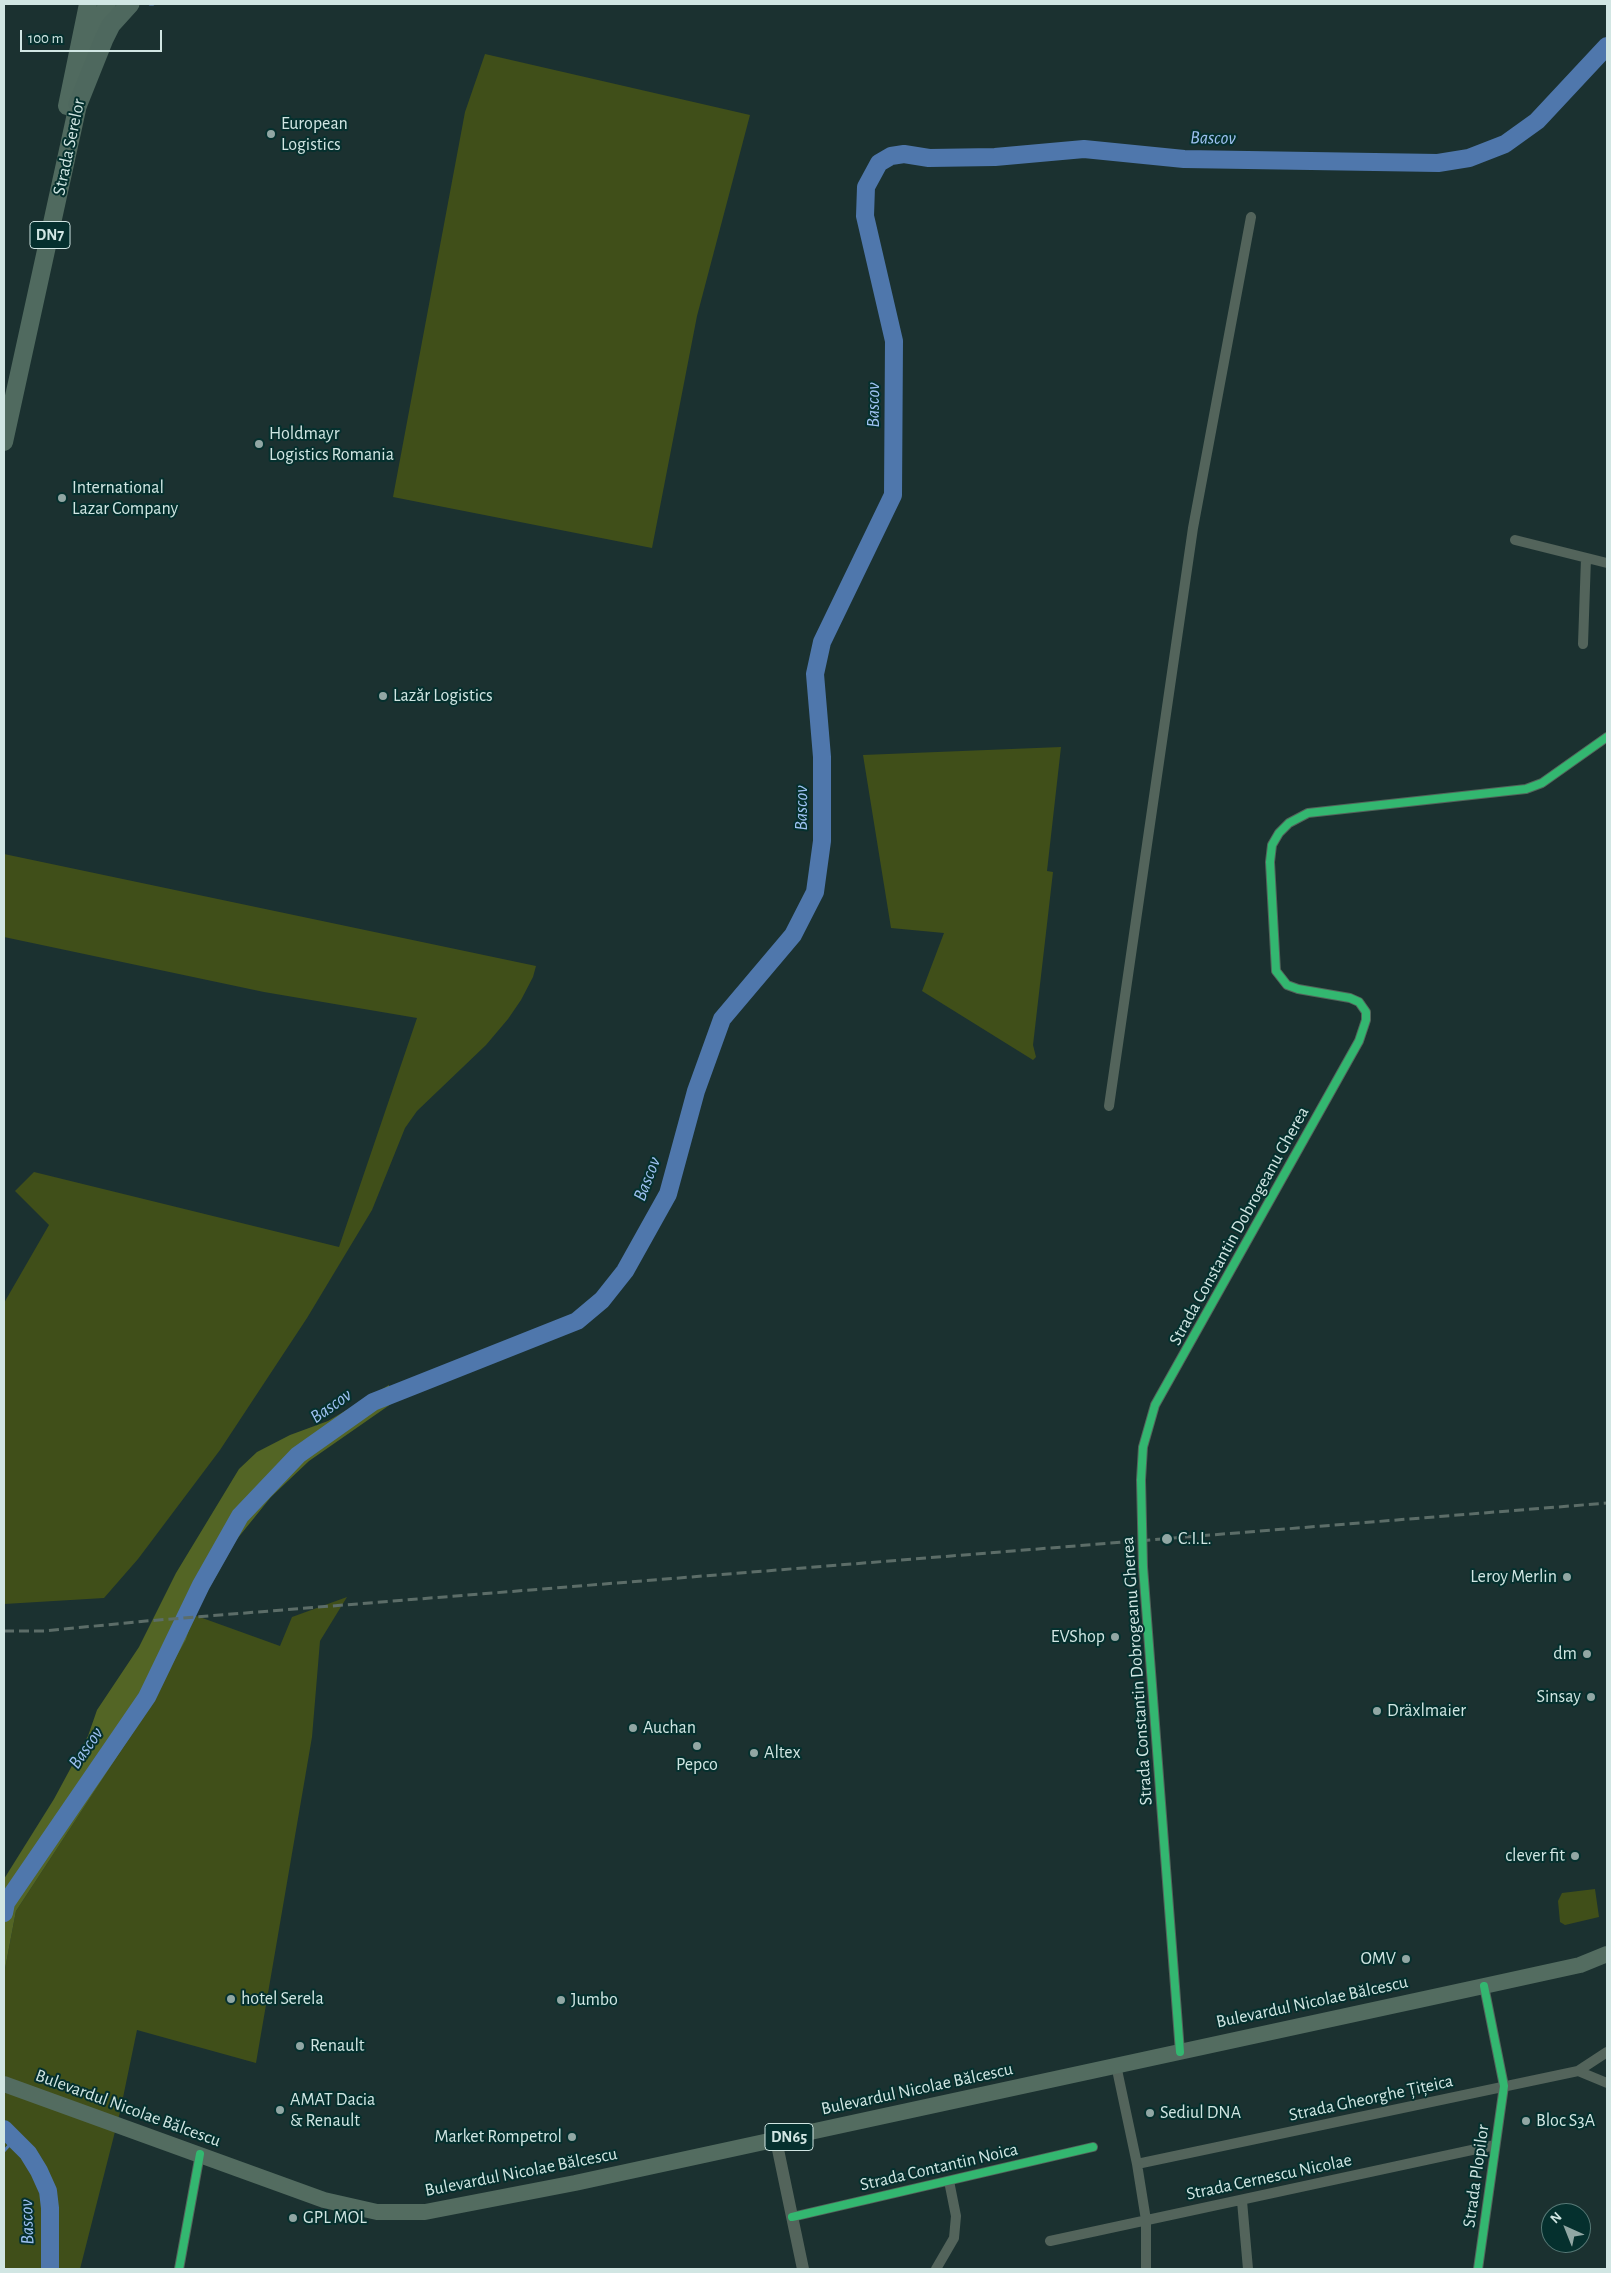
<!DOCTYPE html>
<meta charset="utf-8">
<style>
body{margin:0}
#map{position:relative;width:1611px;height:2273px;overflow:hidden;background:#1b3130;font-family:"Alegreya Sans",sans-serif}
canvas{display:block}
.frame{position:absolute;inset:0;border:5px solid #d1e6e3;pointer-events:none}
.north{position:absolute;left:1541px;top:2203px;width:50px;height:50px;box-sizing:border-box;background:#05302e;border:1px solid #577976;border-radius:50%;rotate:316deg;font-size:14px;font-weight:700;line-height:20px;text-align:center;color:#d1e6e3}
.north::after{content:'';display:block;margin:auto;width:18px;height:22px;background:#91a7a4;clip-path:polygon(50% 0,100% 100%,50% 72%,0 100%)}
.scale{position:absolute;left:20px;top:30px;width:142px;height:22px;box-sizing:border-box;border:2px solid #d1e6e3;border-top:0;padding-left:6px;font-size:15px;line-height:18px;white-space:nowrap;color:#d1e6e3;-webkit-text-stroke:4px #05302e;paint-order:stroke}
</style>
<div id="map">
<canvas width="1611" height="2273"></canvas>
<div class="frame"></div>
<div class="north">N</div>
<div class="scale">100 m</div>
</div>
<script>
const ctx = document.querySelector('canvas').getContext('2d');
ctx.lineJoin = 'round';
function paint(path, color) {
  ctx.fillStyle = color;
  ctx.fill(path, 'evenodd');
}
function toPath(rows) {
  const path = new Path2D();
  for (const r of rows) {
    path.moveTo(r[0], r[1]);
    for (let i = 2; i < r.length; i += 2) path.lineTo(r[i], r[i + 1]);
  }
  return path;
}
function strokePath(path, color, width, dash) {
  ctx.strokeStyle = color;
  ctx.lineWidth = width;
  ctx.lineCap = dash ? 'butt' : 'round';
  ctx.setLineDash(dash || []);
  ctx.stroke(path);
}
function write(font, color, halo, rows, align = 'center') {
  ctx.font = font + ' "Alegreya Sans",sans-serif';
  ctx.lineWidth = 4;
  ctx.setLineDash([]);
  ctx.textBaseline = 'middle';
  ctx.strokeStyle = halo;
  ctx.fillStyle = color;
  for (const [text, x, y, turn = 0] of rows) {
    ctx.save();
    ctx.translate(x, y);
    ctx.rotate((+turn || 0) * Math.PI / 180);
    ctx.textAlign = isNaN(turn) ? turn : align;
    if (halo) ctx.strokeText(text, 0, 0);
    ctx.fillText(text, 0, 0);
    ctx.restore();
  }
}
paint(toPath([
 [485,54,750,115,697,316,652,548,393,497,465,112],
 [1061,747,1047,871,1053,872,1033,1045,1036,1057,1033,1060,922,991,944,933,891,928,863,755],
 [4,854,536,966,533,977,521,1000,508,1019,486,1045,417,1111,405,1128,372,1210,307,1318,220,1450,138,1559,104,1598,4,1604,4,1303,49,1225,15,1191,34,1172,339,1247,417,1018,264,992,4,937],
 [347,1597,320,1641,312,1737,256,2063,137,2030,120,2112,80,2269,4,2269,4,1974,16,1911,138,1725,186,1640,194,1615,280,1646,292,1617],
 [1595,1889,1599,1917,1565,1925,1560,1922,1558,1901,1562,1893]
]), '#404f19');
paint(toPath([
 [389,1385,391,1404,309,1461,271,1497,237,1539,194,1615,186,1640,138,1725,16,1911,4,1974,4,1879,54,1799,88,1736,97,1710,139,1647,176,1573,239,1469,257,1452,290,1435,328,1421]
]), '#536525');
strokePath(toPath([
 [150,4,153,4],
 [4,2151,15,2139]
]), '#4f77ac', 3);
strokePath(toPath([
 [4,1913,6,1903,147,1697,201,1585,240,1516,298,1455,373,1402,577,1321,602,1300,625,1271,668,1194,696,1091,722,1019,793,935,815,892,822,841,822,757,815,674,822,642,893,495,894,341,865,216,866,187,879,163,891,156,904,154,929,158,995,157,1084,149,1184,159,1438,163,1469,158,1505,144,1537,121,1607,46],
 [4,2129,28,2153,39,2171,48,2191,50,2208,50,2269]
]), '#4f77ac', 18);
strokePath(toPath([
 [1515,540,1607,563],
 [1583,644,1586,558],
 [1109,1106,1193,528,1251,217],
 [1180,2052,1143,1567,1141,1480,1143,1447,1155,1405,1359,1041,1366,1020,1366,1012,1359,1002,1350,998,1298,989,1287,985,1276,971,1270,862,1272,845,1279,833,1289,823,1308,813,1526,789,1542,783,1607,737],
 [1116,2065,1137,2164,1146,2220,1146,2269],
 [1578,2071,1607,2083],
 [1137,2164,1578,2071,1607,2052],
 [1242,2201,1248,2269],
 [792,2217,1093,2147],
 [1050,2241,1495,2145],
 [179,2269,200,2154],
 [936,2269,954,2238,956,2216,949,2181],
 [1478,2269,1504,2086,1484,1986]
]), '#53645b', 10);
strokePath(toPath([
 [776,2140,803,2269]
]), '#53645b', 12);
strokePath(toPath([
 [4,2084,324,2200,377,2212,425,2212,575,2183,1484,1986,1580,1965,1607,1954]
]), '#536c60', 16);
strokePath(toPath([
 [88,61,107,4],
 [67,106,88,4],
 [4,442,81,91]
]), '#506a5f', 18);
strokePath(toPath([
 [78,104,104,39,111,25,130,4]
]), '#4e685e', 19);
strokePath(toPath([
 [4,1631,44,1631,146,1621,1607,1503]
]), '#5c6d68', 3, [10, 5]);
strokePath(toPath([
 [1180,2052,1143,1567,1141,1480,1143,1447,1155,1405,1359,1041,1366,1020,1366,1012,1359,1002,1350,998,1298,989,1287,985,1276,971,1270,862,1272,845,1279,833,1289,823,1308,813,1526,789,1542,783,1607,737],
 [792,2217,1093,2147],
 [179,2269,200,2154],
 [1478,2269,1504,2086,1484,1986]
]), '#33b770', 8);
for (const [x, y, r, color] of [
 [271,134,5,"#91a7a4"],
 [259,444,5,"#91a7a4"],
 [62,498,5,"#91a7a4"],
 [383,696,5,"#91a7a4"],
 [1167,1539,6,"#91a7a4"],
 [1567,1577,5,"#91a7a4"],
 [1115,1637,5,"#91a7a4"],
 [1587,1654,5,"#91a7a4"],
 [1591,1697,5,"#91a7a4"],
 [1377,1711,5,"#91a7a4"],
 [633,1728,5,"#91a7a4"],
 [697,1746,5,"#91a7a4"],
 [754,1753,5,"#91a7a4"],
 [1575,1856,5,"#91a7a4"],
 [1406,1959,5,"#91a7a4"],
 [231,1999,5,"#91a7a4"],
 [561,2000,5,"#91a7a4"],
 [300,2046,5,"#91a7a4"],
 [280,2110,5,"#91a7a4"],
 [1150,2113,5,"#91a7a4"],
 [1526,2121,5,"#91a7a4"],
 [572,2137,5,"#91a7a4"],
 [293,2218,5,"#91a7a4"]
]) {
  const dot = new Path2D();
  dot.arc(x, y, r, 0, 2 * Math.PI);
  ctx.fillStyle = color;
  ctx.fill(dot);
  strokePath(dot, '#05302e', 2);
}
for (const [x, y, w] of [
 [50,235,40],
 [789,2137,48]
]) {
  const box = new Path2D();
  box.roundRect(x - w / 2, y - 13.5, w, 27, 4);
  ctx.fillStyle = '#05302e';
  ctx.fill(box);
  strokePath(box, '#d1e6e3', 1);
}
write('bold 16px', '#d1e6e3', null, [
 ["DN7",50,235],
 ["DN65",789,2137]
]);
write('18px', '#d1e6e3', '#05302e', [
 ["European",281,124],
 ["Logistics",281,145],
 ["Holdmayr",269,434],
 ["Logistics Romania",269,455],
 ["International",72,488],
 ["Lazar Company",72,509],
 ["Lazăr Logistics",393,696],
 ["C.I.L.",1178,1539],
 ["Leroy Merlin",1557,1577,"right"],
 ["EVShop",1105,1637,"right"],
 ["dm",1577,1654,"right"],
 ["Sinsay",1581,1697,"right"],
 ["Dräxlmaier",1387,1711],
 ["Auchan",643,1728],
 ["Altex",764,1753],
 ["Pepco",697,1765,"center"],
 ["clever fit",1565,1856,"right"],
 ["OMV",1396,1959,"right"],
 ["hotel Serela",241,1999],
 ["Jumbo",571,2000],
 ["Renault",310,2046],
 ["AMAT Dacia",290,2100],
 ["& Renault",290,2121],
 ["Sediul DNA",1160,2113],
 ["Bloc S3A",1536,2121],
 ["Market Rompetrol",562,2137,"right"],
 ["GPL MOL",303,2218]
], 'left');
write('18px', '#d1e6e3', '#05302e', [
 ["Strada Serelor",69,147,-78],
 ["Strada Constantin Dobrogeanu Gherea",1239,1226,-61],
 ["Strada Constantin Dobrogeanu Gherea",1137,1671,-94],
 ["Bulevardul Nicolae Bălcescu",1312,2002,-12],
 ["Bulevardul Nicolae Bălcescu",917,2089,-12],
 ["Strada Gheorghe Țițeica",1371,2098,-12],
 ["Bulevardul Nicolae Bălcescu",128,2108,20],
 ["Strada Contantin Noica",939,2167,-13],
 ["Bulevardul Nicolae Bălcescu",521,2172,-11],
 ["Strada Plopilor",1476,2176,-82],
 ["Strada Cernescu Nicolae",1269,2177,-12]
]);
write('italic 19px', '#9ec1f1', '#05302e', [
 ["Bascov",1213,138,1],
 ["Bascov",873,405,-90],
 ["Bascov",801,808,-90],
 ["Bascov",647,1179,-69],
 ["Bascov",331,1406,-35],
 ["Bascov",86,1748,-55],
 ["Bascov",27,2222,-92]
]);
</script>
